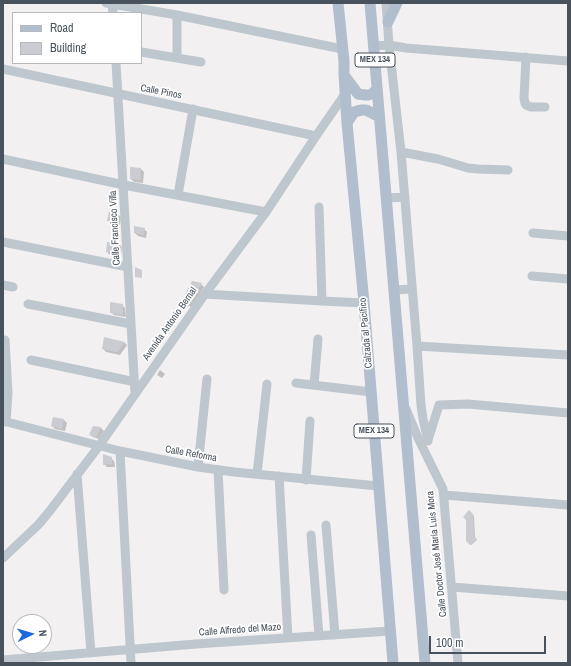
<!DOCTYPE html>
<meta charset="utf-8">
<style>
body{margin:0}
#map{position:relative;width:571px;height:666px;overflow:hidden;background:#f2f0f0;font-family:"Archivo Narrow",sans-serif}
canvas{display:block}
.frame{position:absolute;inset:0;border:4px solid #48525d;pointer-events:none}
.legend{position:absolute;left:12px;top:12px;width:130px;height:52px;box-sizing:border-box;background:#fff;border:1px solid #b6babe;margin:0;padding:5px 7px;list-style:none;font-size:12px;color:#48525d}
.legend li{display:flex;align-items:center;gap:8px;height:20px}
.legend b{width:20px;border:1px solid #b6babe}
.north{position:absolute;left:12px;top:614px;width:40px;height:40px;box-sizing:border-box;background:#fff;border:1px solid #b6babe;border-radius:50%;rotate:85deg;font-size:11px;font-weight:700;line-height:16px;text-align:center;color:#48525d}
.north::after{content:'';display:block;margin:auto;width:14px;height:18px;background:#1f69dd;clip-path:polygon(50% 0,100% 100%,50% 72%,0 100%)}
.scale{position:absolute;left:429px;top:636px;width:117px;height:18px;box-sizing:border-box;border:2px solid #48525d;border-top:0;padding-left:5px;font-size:12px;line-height:14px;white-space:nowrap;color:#48525d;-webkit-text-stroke:3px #fff;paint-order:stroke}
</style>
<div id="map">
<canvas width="571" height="666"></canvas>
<div class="frame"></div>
<ul class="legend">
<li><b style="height:5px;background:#b0bece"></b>Road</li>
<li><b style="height:11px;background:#caccd2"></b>Building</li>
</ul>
<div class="north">N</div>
<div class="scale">100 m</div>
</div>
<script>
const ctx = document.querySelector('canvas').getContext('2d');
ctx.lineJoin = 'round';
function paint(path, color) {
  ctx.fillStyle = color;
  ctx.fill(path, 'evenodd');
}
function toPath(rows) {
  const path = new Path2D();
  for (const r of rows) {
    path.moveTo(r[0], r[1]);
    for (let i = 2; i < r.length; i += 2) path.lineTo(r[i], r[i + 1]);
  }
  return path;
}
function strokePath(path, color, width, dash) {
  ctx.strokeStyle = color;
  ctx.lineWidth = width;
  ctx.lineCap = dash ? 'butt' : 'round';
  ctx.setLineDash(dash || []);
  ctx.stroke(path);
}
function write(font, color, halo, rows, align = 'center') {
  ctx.font = font + ' "Archivo Narrow",sans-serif';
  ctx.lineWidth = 3.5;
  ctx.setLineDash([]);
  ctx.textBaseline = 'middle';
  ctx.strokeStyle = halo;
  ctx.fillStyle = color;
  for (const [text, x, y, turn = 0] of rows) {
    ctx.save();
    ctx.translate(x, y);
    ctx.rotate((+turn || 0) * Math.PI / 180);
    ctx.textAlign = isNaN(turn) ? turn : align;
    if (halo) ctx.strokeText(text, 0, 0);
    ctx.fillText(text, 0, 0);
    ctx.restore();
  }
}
paint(toPath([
 [141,169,144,172,143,183,134,182,131,179],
 [118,214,121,217,120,225,111,224,108,221],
 [144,229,147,232,146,238,138,236,135,233],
 [119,244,122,247,121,256,110,255,107,252],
 [201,284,204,287,192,307,185,305,182,302],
 [122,305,125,308,126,317,114,315,111,312],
 [105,339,125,343,127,345,120,355,106,352,103,349],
 [160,370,165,374,162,378,157,375],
 [64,420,67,423,65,431,55,429,52,426],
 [93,427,101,428,104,431,99,439,93,437,90,434],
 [111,458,114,461,115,467,107,467,104,464],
 [469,512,474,516,475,538,477,540,471,545,467,541]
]), '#0003');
paint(toPath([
 [130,167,141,168,140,180,130,179],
 [109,212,118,213,117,223,107,221],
 [134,226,145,228,144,235,134,233],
 [107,242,119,243,118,253,106,252],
 [135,267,142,270,142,278,135,277],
 [192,281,202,283,189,304,181,302],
 [110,302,123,304,123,315,110,313],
 [104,337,125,342,117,352,102,349],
 [53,417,64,419,62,429,51,426],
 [93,426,101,427,96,437,89,435],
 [103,454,112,457,112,464,103,465],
 [469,510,473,514,474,536,477,539,470,545,466,541,466,520,463,517]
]), '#caccd2');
strokePath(toPath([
 [106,3,177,15,342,49],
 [112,3,113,13],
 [386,3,389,45,401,152,417,346,421,405,423,419,428,441],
 [374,46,389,45,406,48,568,61],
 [141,52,201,62],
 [526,57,524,98,525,103,526,105,531,107,545,107],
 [177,58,177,15],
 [116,63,135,393],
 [3,69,316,136],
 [401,152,438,159,468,168,478,169,508,170],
 [3,159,124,185,266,212],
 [178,195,193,109],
 [386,198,405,197],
 [319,207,322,301],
 [533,233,568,236],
 [3,242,128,267],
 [532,276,568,279],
 [3,285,13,287],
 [394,290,412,289],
 [205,294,322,301,364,303],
 [28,304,126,323,131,325],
 [5,340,8,393,6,422],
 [417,346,568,355],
 [31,360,126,380,134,382],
 [296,383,371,392],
 [314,385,318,339],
 [406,409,418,438,443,489,458,663],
 [3,421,120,451,198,467,234,472,378,486],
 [428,440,439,405,468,404,568,413],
 [120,451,131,663],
 [198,467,207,379],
 [218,470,224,590],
 [77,474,91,653],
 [257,474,267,384],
 [279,476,288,638],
 [306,480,310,421],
 [444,495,568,505],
 [326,525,335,635],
 [311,535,319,636],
 [3,558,38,525,49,512,99,446,205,294,266,212,316,136,345,94],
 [452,587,568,596],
 [3,660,196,644,390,631]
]), '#bec6ce', 9);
strokePath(toPath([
 [338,3,344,61,344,74,347,123,364,303,393,663],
 [370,3,425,663],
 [388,22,397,3],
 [344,75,358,94,365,95,368,95,372,94,377,89],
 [347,123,354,112,357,111,362,110,366,110,374,114,379,117]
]), '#b0bece', 11);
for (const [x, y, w] of [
 [375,60,40],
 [374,431,40]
]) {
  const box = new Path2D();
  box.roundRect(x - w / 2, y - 7, w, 14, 3);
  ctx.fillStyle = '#fff';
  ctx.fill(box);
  strokePath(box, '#48525d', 1);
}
write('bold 9px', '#48525d', null, [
 ["MEX 134",375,60],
 ["MEX 134",374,431]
]);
write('10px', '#48525d', '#fff', [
 ["Calle Pinos",161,92,11],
 ["Calle Francisco Villa",115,228,-93],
 ["Avenida Antonio Bernal",170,324,-55],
 ["Calzada al Pacífico",366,333,-95],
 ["Calle Reforma",191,454,10],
 ["Calle Doctor José María Luis Mora",437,554,-96],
 ["Calle Alfredo del Mazo",240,630,-4]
]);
</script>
